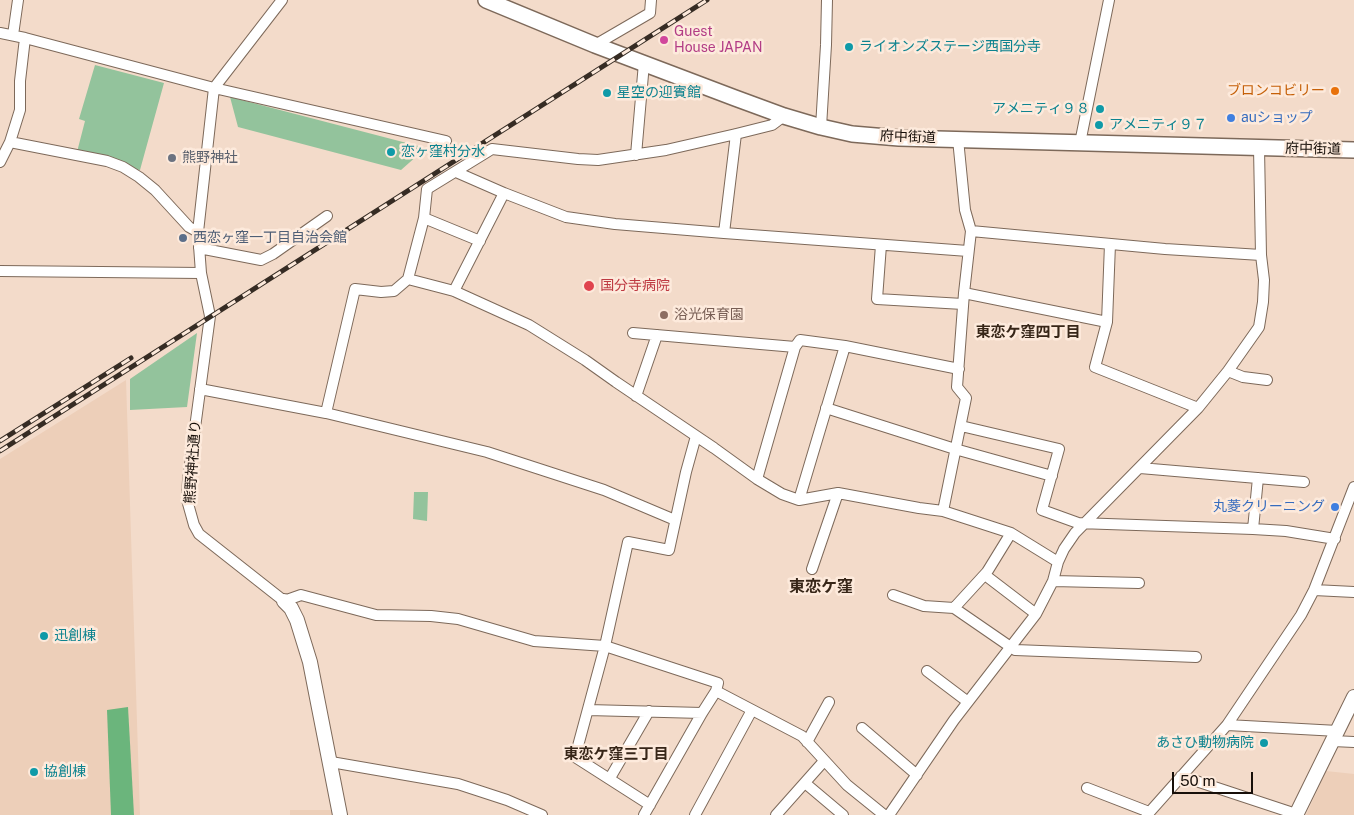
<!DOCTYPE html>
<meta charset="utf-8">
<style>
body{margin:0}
#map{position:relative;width:1354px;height:815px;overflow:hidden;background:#f3dbca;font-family:"Public Sans",sans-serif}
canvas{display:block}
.scale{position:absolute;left:1172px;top:772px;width:81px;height:22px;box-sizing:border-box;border:2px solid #170f09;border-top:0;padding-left:6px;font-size:15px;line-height:18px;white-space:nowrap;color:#170f09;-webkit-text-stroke:4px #fdeadc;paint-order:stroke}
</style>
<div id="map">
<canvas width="1354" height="815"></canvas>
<div class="scale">50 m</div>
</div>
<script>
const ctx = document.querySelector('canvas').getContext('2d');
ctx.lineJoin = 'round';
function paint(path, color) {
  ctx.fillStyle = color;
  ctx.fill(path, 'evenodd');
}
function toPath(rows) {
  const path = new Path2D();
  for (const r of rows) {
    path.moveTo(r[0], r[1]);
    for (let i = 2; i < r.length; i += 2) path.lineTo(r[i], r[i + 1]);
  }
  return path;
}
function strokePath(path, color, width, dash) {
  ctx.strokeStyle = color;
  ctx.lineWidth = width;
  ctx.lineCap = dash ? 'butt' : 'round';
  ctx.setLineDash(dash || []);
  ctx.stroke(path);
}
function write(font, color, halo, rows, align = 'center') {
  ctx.font = font + ' "Public Sans","Noto Sans JP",sans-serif';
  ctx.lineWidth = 5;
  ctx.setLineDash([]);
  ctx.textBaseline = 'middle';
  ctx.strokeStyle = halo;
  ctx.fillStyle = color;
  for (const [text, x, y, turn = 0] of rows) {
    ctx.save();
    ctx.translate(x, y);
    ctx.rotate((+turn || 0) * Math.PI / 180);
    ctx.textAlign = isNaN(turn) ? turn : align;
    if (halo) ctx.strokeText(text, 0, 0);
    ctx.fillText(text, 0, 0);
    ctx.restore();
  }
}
paint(toPath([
 [126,380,140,815,0,815,0,459],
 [1326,771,1354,774,1354,815,1306,815],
 [290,810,332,810,333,815,290,815]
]), '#edcfb9');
paint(toPath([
 [95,65,164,83,140,170,132,169,77,152,85,121,79,119],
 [230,97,426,148,401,170,238,127],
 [197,333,187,407,130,410,130,379],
 [414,492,428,492,427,521,413,519]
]), '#93c39c');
paint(toPath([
 [128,707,134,815,111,815,107,710]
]), '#6bb57c');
const street = toPath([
 [0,33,25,38,214,88,446,141],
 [13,35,18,0],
 [595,45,650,13,651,0],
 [214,88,198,232,201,273,210,316,188,480,187,500,194,525,199,534,284,601,301,595,376,615,431,616,458,619,534,641,605,646,718,683,716,691,702,713,644,815],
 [214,88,282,0],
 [821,127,826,45,827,0],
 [10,142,107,161,123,167,139,177,155,190,189,227,198,232],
 [1080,143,1109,0],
 [636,155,644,63],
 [0,162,10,142,20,110,20,81,25,38],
 [456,172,504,193],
 [424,218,480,241],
 [971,231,1165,249,1261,255],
 [724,233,968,251],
 [1110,244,1107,322,1095,367,1198,408],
 [881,245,877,299,963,304],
 [199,248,261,260,273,254,327,216],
 [0,271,201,273],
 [408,279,454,291,529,325,585,360,616,382,714,448,757,479,782,494,799,500,838,493,919,508,943,511,1011,533,1058,562],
 [454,291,504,193,566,217,615,224,724,233,736,134],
 [964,293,1107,322],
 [633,333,795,347],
 [1228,371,1243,377,1267,380],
 [200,389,326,413,487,452,604,490,675,520],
 [636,396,657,335],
 [826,408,955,449,1052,476],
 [326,413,355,289,381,292,394,291,408,279,424,218,427,189,492,149,578,159,598,160,666,150,736,134,772,125,784,116],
 [961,426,1059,449,1042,510,1078,523,1253,529,1286,531,1335,539],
 [1140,468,1304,482],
 [757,479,795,347,800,340,845,346,959,369],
 [799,500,845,346],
 [943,511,966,398,957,387,964,293,971,231,965,210,958,139],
 [1253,529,1258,478],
 [812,569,838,493],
 [985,575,1036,614],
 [1053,581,1139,583],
 [1314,590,1354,592],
 [893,595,924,606,954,608,987,572,1011,533],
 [954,608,1015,650,1196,657],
 [927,671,968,702],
 [716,691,802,736,847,785,884,815],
 [588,710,702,713],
 [1227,725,1338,731],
 [862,728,917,775],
 [1333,741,1354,742],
 [807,742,829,702],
 [331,762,458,784,507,800,542,815],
 [1181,776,1296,814],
 [610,778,649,711],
 [805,783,843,815],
 [1087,788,1149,812],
 [650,805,575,757,605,646,628,542,669,550,686,472,696,436],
 [695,815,752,710],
 [776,815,824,761],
 [889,815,954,720,1036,614,1053,581,1058,562,1064,549,1075,533,1198,408,1228,371,1259,327,1263,302,1264,280,1261,255,1259,148],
 [1147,815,1227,725,1301,615,1314,590,1354,487]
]);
const secondary = toPath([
 [284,601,291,608,297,620,310,662,340,815],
 [1296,815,1354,697]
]);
const primary = toPath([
 [486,0,595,45,735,98,784,116,821,127,852,134,899,138,1354,150]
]);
strokePath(street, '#7d695a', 12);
strokePath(secondary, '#7d695a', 16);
strokePath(primary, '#7d695a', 18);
strokePath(street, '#fff', 10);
strokePath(secondary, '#fff', 14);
strokePath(primary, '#fff', 15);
const rail = toPath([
 [0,441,131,358],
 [0,451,707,0]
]);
strokePath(rail, '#362c24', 5);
strokePath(rail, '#fdeadc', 3, [9]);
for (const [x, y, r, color] of [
 [664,40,5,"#d1479c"],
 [849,47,5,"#0f9aa8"],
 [1335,91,5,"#e8710a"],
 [607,93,5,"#0f9aa8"],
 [1100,109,5,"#0f9aa8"],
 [1231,118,5,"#3f7fe0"],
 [1099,125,5,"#0f9aa8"],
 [391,152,5,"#0f9aa8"],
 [172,158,5,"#6b7280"],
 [183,238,5,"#5c6f8a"],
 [589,286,6,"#e0444e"],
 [664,315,5,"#8d6e63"],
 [1335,507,5,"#3f7fe0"],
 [44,636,5,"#0f9aa8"],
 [1264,743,5,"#0f9aa8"],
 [34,772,5,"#0f9aa8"]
]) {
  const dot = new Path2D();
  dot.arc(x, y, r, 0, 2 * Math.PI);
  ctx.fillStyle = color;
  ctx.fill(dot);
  strokePath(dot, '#fdeadc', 2);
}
write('14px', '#b23c85', '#fdeadc', [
 ["Guest",674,32],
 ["House JAPAN",674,48]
], 'left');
write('14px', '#0d838f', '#fdeadc', [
 ["ライオンズステージ西国分寺",859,47],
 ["星空の迎賓館",617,93],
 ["アメニティ９８",1090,109,"right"],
 ["アメニティ９７",1109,125],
 ["恋ヶ窪村分水",401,152],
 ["迅創棟",54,636],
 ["あさひ動物病院",1254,743,"right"],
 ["協創棟",44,772]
], 'left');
write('14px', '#c56008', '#fdeadc', [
 ["ブロンコビリー",1325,91]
], 'right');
write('14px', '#366cbe', '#fdeadc', [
 ["auショップ",1241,118],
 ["丸菱クリーニング",1325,507,"right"]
], 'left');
write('14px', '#170f09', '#fdeadc', [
 ["府中街道",908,137,2],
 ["府中街道",1313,149,1],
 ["熊野神社通り",193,462,-86]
]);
write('14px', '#5b616d', '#fdeadc', [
 ["熊野神社",182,158]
], 'left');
write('14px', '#4e5e75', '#fdeadc', [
 ["西恋ヶ窪一丁目自治会館",193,238]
], 'left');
write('14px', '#be3a42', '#fdeadc', [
 ["国分寺病院",600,286]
], 'left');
write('14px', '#785e54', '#fdeadc', [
 ["浴光保育園",674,315]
], 'left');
write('bold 15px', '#372618', '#fdeadc', [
 ["東恋ケ窪四丁目",1028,332],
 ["東恋ケ窪三丁目",616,754]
]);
write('bold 16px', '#372618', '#fdeadc', [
 ["東恋ケ窪",821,587]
]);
</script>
